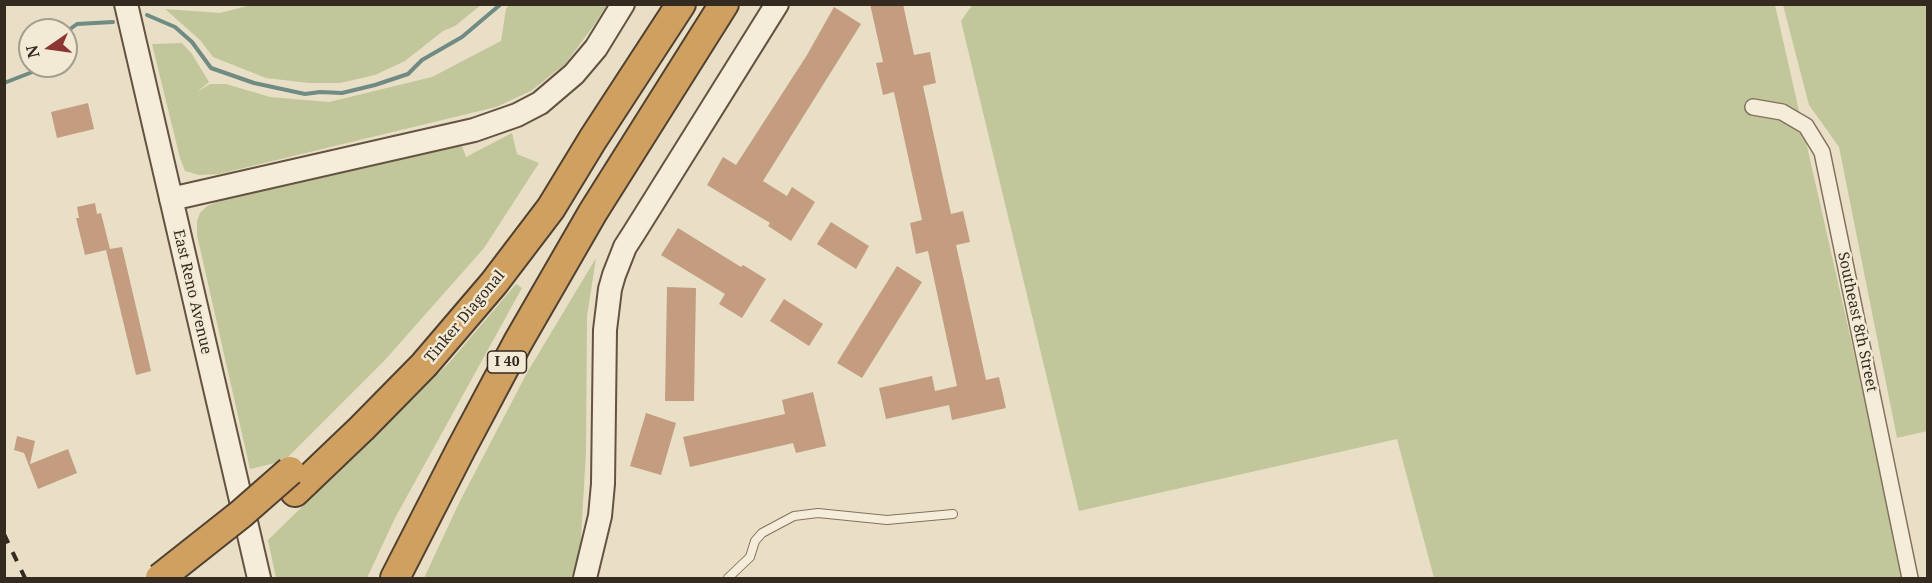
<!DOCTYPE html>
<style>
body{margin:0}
#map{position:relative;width:1932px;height:583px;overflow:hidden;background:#e9dfc6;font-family:"Noto Serif",serif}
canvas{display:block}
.frame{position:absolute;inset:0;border:6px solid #352a20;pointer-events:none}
.north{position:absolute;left:18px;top:18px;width:60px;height:60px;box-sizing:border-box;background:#f2ead5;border:2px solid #a69d8d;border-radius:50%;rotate:257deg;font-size:16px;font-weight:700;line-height:24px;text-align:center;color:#352a20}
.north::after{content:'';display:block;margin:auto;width:21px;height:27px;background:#8c3534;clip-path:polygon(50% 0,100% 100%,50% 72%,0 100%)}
</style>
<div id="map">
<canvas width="1932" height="583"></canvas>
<div class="frame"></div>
<div class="north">N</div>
</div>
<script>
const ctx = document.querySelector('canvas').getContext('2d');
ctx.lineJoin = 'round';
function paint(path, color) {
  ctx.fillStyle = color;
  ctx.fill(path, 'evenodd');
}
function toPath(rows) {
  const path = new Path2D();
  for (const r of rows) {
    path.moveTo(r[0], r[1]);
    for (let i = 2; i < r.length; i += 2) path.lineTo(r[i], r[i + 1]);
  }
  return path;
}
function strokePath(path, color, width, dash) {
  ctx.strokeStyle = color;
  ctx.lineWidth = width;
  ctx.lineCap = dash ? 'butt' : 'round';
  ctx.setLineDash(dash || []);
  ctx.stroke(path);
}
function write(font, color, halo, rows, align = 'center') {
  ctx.font = font + ' "Noto Serif",serif';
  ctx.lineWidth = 5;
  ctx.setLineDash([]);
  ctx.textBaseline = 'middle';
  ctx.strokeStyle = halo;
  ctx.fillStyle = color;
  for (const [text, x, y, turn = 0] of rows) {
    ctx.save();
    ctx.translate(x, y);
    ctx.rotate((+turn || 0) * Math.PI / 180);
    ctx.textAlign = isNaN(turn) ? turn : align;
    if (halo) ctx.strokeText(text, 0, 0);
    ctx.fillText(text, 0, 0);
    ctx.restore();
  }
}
paint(toPath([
 [255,4,481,4,481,5,455,26,443,31,405,61,375,75,340,83,309,83,266,78,213,57,200,40,165,9,220,13],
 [973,4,1775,5,1905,578,1434,578,1397,439,1079,511,961,21],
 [509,5,607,5,592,28,565,64,531,91,496,107,219,174,199,175,185,171,180,158,152,44,182,43,192,54,209,82,197,92,210,84,226,84,270,97,329,102,432,77,501,41,506,9],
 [1783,5,1927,5,1927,431,1897,438,1839,147,1809,105],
 [512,133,517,154,539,163,484,248,385,360,284,461,250,469,197,235,197,221,200,213,207,206,226,198,462,146,466,157],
 [596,258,587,316,586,452,580,554,571,578,424,578,460,501,528,371],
 [516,284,522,288,395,518,367,578,276,578,268,540,448,364]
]), '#c1c69b');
strokePath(toPath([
 [147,15,175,27,192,42,211,68,254,83,305,94,320,92,342,93,375,85,408,74,422,60,462,37,501,4],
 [66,32,77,24,113,22],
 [4,83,35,71,38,66]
]), '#6f8b84', 4);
paint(toPath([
 [870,4,903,4,914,55,930,52,936,83,923,86,951,214,963,211,970,242,956,245,986,380,999,377,1006,408,952,420,949,405,886,419,879,388,932,376,935,391,957,386,928,251,916,254,910,223,922,220,894,92,883,95,876,63,883,62],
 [834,7,861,24,763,181,787,196,792,187,815,202,791,241,768,226,770,223,707,185,723,157,736,165,807,55],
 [88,103,94,129,57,138,51,112],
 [95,203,97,214,101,213,110,249,122,247,151,371,136,375,106,250,85,255,76,218,79,218,77,207],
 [831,222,869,246,856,269,817,244],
 [678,228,741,267,743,265,766,279,742,318,719,304,725,294,661,255],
 [897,266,922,282,862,378,837,363],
 [667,287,696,288,694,401,665,401],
 [784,299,823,324,809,346,770,321],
 [813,392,826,446,796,453,793,443,690,467,683,437,785,414,782,400],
 [646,413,676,423,661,475,630,466],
 [17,436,35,441,30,464,68,449,77,473,38,489,24,453,14,450]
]), '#c49d80');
const lane = toPath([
 [728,578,750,557,755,541,762,533,794,516,818,513,887,520,953,514]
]);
const street = toPath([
 [1753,107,1782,112,1806,126,1822,152,1910,578]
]);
const secondary = toPath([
 [126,4,259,578],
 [171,199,474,130,517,115,540,103,574,74,596,48,623,4],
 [585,578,600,516,603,484,605,330,610,289,614,275,625,247,634,233,777,4]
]);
const highway = toPath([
 [295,492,362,428,424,365,494,283,551,208,593,139,681,4],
 [395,578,460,451,518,342,593,212,724,4]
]);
strokePath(lane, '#83725e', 10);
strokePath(street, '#83725e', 18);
strokePath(secondary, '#655341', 26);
strokePath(highway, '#514131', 32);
strokePath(lane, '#f5edd9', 8);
strokePath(street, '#f5edd9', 15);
strokePath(secondary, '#f5edd9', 22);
strokePath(highway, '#d0a060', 28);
strokePath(toPath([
 [4,534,25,578]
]), '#352a20', 4, [10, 10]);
const highwayBridge = toPath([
 [160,578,241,514,290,471]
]);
strokePath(highwayBridge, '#514131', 32, []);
strokePath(highwayBridge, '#d0a060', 28);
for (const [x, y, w] of [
 [507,362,39]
]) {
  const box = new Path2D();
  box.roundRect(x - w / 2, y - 11, w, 22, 4.5);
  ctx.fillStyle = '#f2ead5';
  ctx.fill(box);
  strokePath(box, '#352a20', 1.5);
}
write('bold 14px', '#352a20', null, [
 ["I 40",507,362]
]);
write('15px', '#352a20', '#f2ead5', [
 ["East Reno Avenue",192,292,77],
 ["Tinker Diagonal",465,317,-50],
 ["Southeast 8th Street",1857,322,78]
]);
</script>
